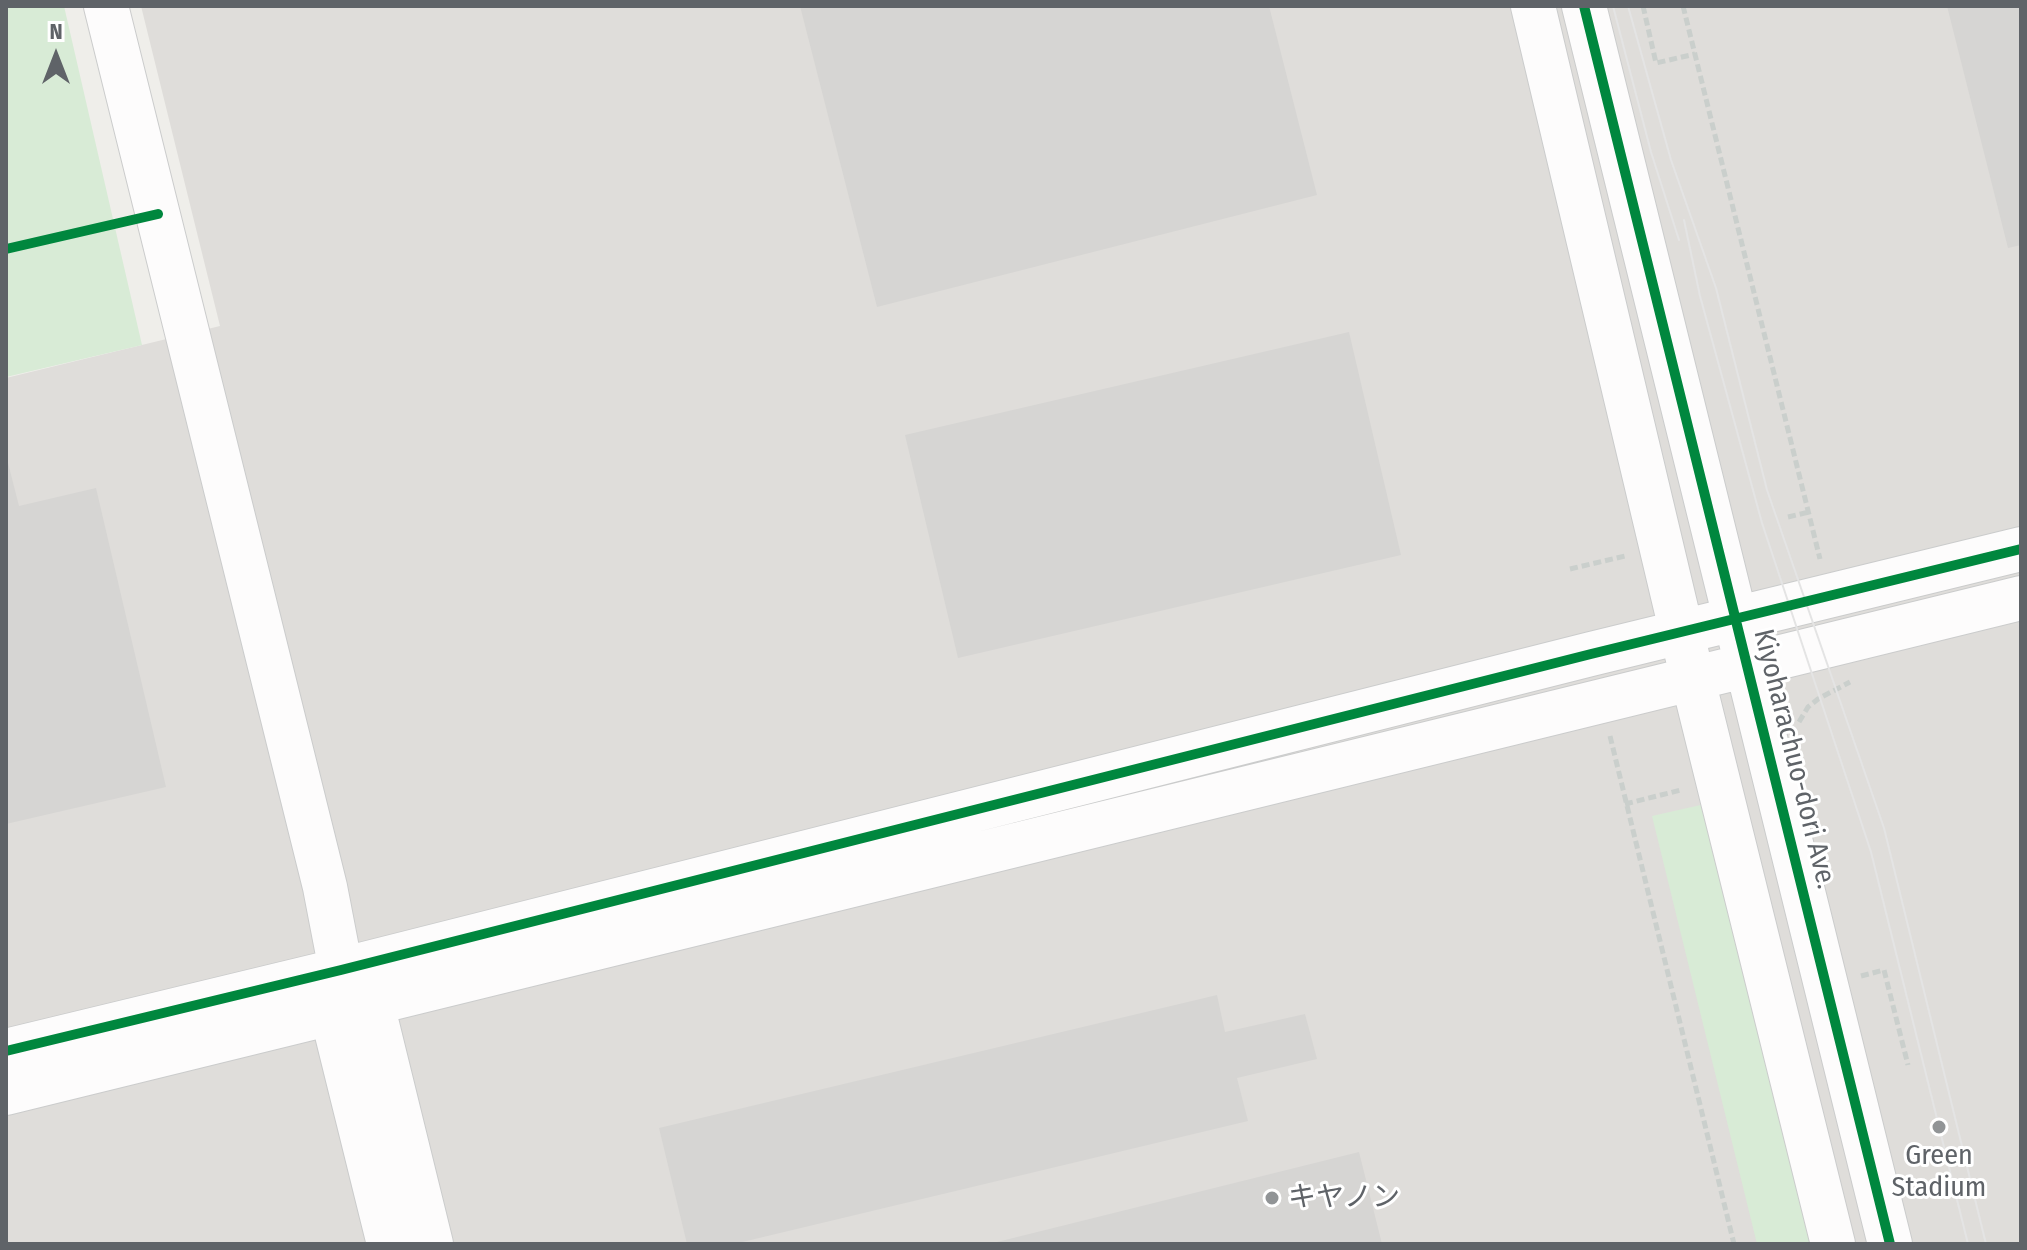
<!DOCTYPE html>
<meta charset="utf-8">
<style>
body{margin:0}
#map{position:relative;width:2027px;height:1250px;overflow:hidden;background:#efeeea;font-family:"Fira Sans Condensed",sans-serif}
canvas{display:block}
.frame{position:absolute;inset:0;border:8px solid #5f6368;pointer-events:none}
.north{position:absolute;left:16px;top:16px;width:80px;height:80px;-webkit-text-stroke:6px #fff;paint-order:stroke;rotate:0deg;font-size:22px;font-weight:700;line-height:32px;text-align:center;color:#5f6368}
.north::after{content:'';display:block;margin:auto;width:28px;height:36px;background:#5f6368;clip-path:polygon(50% 0,100% 100%,50% 72%,0 100%)}
</style>
<div id="map">
<canvas width="2027" height="1250"></canvas>
<div class="frame"></div>
<div class="north">N</div>
</div>
<script>
const ctx = document.querySelector('canvas').getContext('2d');
ctx.lineJoin = 'round';
function paint(path, color) {
  ctx.fillStyle = color;
  ctx.fill(path, 'evenodd');
}
function toPath(rows) {
  const path = new Path2D();
  for (const r of rows) {
    path.moveTo(r[0], r[1]);
    for (let i = 2; i < r.length; i += 2) path.lineTo(r[i], r[i + 1]);
  }
  return path;
}
function strokePath(path, color, width, dash) {
  ctx.strokeStyle = color;
  ctx.lineWidth = width;
  ctx.lineCap = dash ? 'butt' : 'round';
  ctx.setLineDash(dash || []);
  ctx.stroke(path);
}
function write(font, color, halo, rows, align = 'center') {
  ctx.font = font + ' "Fira Sans Condensed","Noto Sans JP",sans-serif';
  ctx.lineWidth = 6;
  ctx.setLineDash([]);
  ctx.textBaseline = 'middle';
  ctx.strokeStyle = halo;
  ctx.fillStyle = color;
  for (const [text, x, y, turn = 0] of rows) {
    ctx.save();
    ctx.translate(x, y);
    ctx.rotate((+turn || 0) * Math.PI / 180);
    ctx.textAlign = isNaN(turn) ? turn : align;
    if (halo) ctx.strokeText(text, 0, 0);
    ctx.fillText(text, 0, 0);
    ctx.restore();
  }
}
paint(toPath([
 [141,6,2021,6,2021,1244,6,1244,6,378,220,326]
]), '#dfddda');
paint(toPath([
 [6,6,64,6,142,345,6,377],
 [1705,804,1813,1244,1757,1244,1652,816]
]), '#d8ebd6');
paint(toPath([
 [800,6,1269,6,1317,195,877,307],
 [1947,6,2021,6,2021,245,2008,248],
 [1349,332,1401,555,958,658,905,435],
 [6,455,19,506,96,488,166,787,6,824],
 [1217,995,1225,1032,1305,1014,1317,1059,1237,1078,1248,1121,734,1244,687,1244,659,1128],
 [1359,1152,1382,1244,994,1244,993,1243]
]), '#d6d5d3');
const minor = toPath([
 [106,6,325,887,341,970,332,1014,389,1244],
 [1533,6,1693,680,1833,1244],
 [1584,6,1890,1244],
 [353,984,372,1004,431,1244],
 [6,1051,341,970,1591,654,2021,549],
 [6,1093,2021,598]
]);
strokePath(minor, '#cbcccc', 46);
strokePath(toPath([
 [1643,6,1656,63,1695,54],
 [1683,6,1820,559],
 [1788,517,1809,512],
 [1570,569,1625,556],
 [1799,722,1808,707,1818,699,1850,682],
 [1610,736,1734,1244],
 [1625,804,1681,790],
 [1861,976,1884,970,1908,1065]
]), '#cacfcc', 5, [8, 4]);
strokePath(minor, '#fdfcfc', 44);
strokePath(toPath([
 [1613,6,1651,152,1679,240],
 [1628,6,1671,160,1716,288,1767,490,1884,828,1986,1244],
 [1684,220,1700,296,1762,523,1871,852,1968,1244]
]), '#e4e4e4', 2);
strokePath(toPath([
 [1584,6,1890,1244],
 [6,249,158,214],
 [6,1051,341,970,1591,654,2021,549]
]), '#00873e', 10);
for (const [x, y, r, color] of [
 [1939,1127,8,"#919496"],
 [1272,1198,8,"#919496"]
]) {
  const dot = new Path2D();
  dot.arc(x, y, r, 0, 2 * Math.PI);
  ctx.fillStyle = color;
  ctx.fill(dot);
  strokePath(dot, '#fff', 3);
}
write('28px', '#5f6368', '#fff', [
 ["Kiyoharachuo-dori Ave.",1794,759,76]
]);
write('28px', '#5f6368', '#fff', [
 ["Green",1939,1156],
 ["Stadium",1939,1188],
 ["キヤノン",1288,1198,"left"]
]);
</script>
